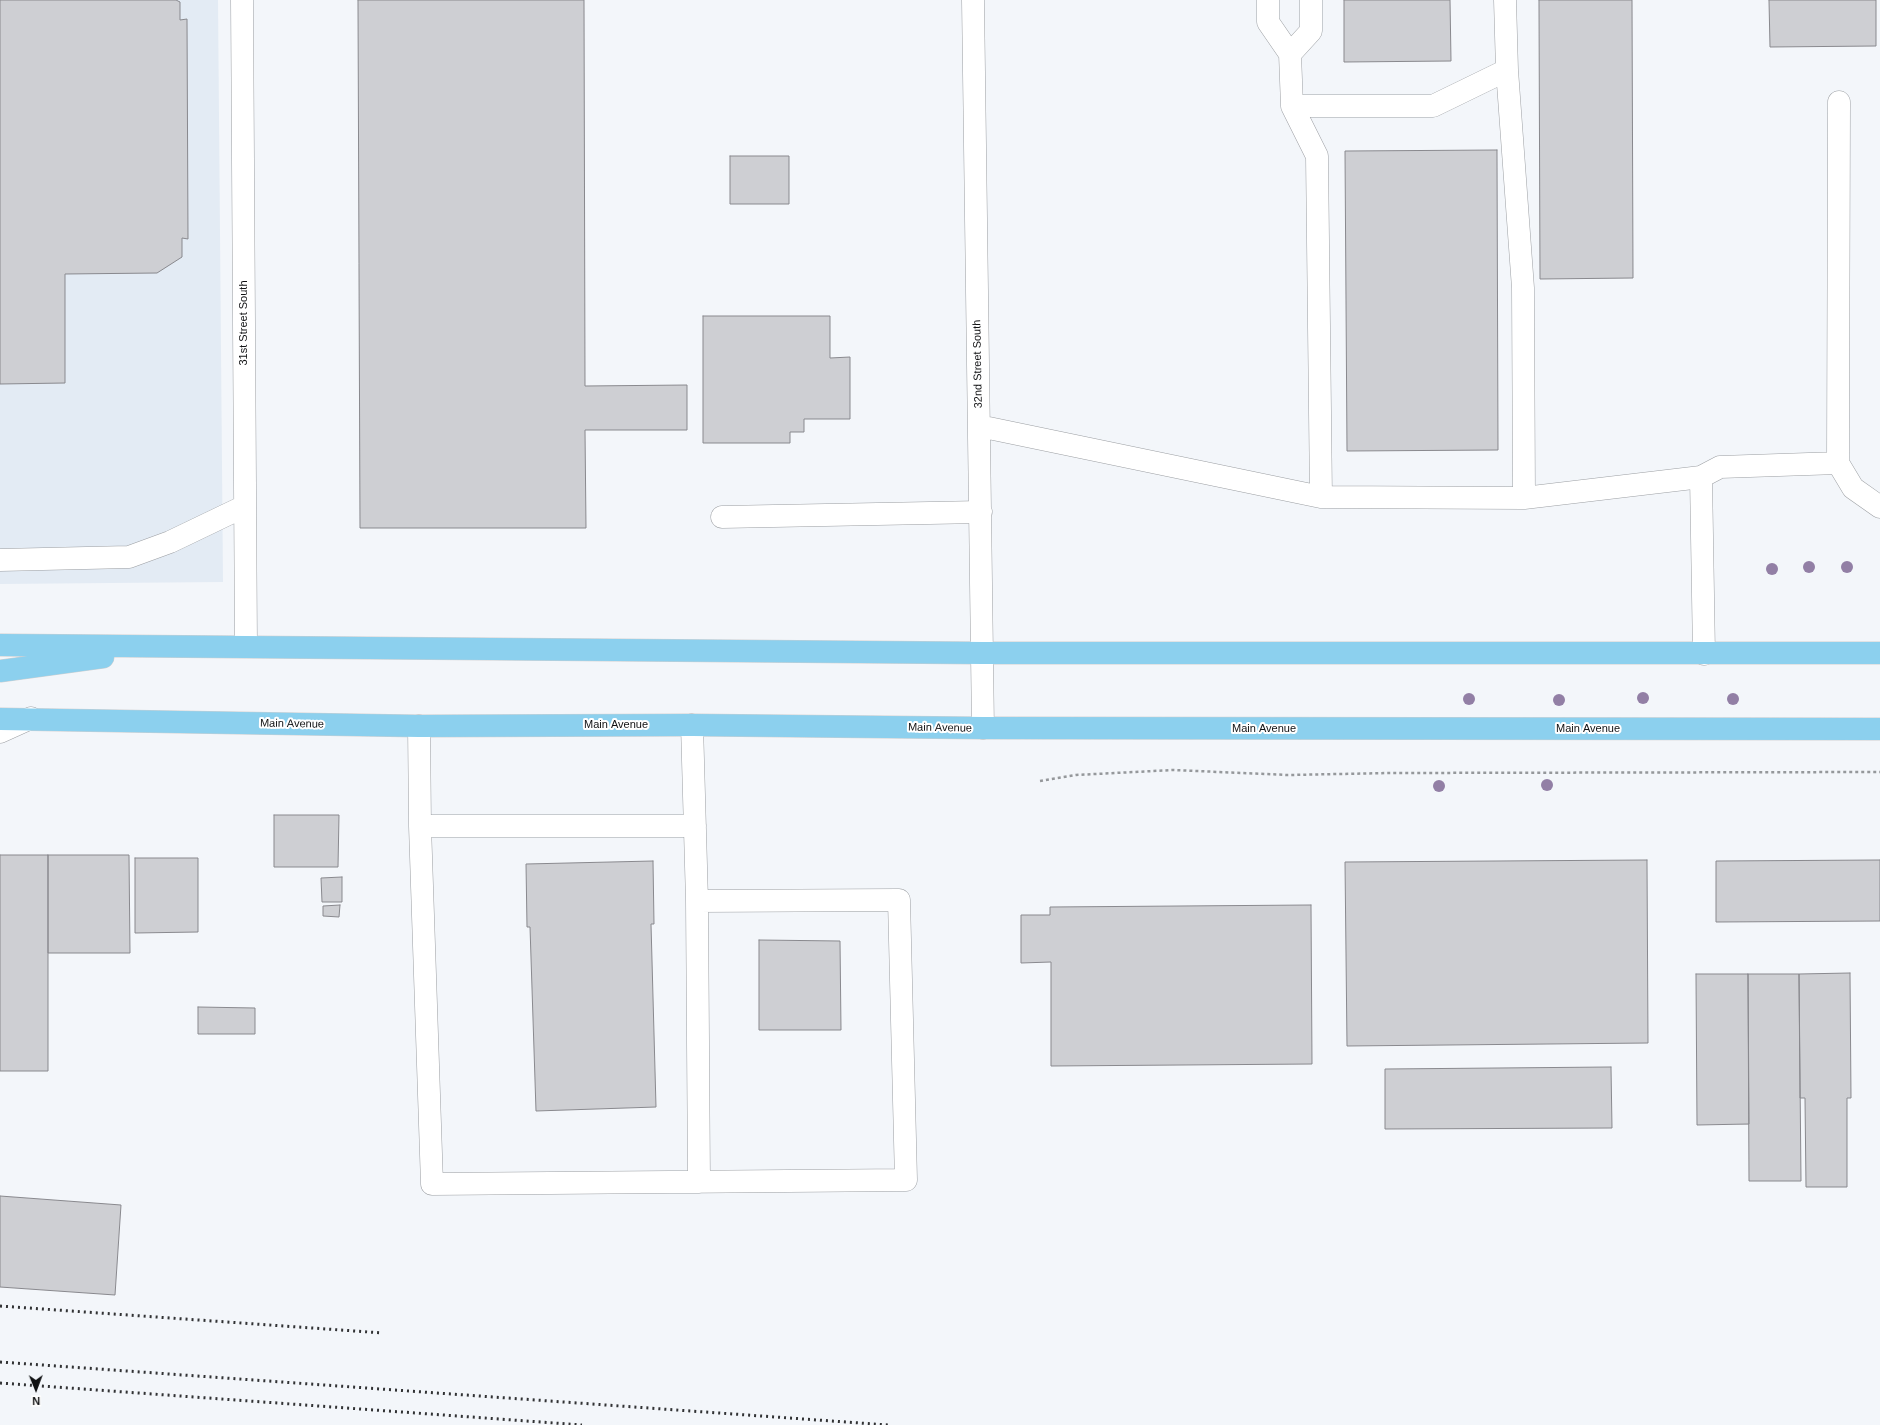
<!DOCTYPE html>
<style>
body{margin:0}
#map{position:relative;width:1880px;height:1425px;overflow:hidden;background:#f3f6fa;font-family:Helvetica,sans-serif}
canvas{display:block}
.north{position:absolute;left:16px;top:1369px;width:40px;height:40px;-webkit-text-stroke:3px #fff;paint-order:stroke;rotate:179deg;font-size:11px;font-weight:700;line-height:16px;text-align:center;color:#101113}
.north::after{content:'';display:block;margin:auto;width:14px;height:18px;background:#101113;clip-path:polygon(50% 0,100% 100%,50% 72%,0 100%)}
</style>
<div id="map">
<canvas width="1880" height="1425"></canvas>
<div class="north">N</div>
</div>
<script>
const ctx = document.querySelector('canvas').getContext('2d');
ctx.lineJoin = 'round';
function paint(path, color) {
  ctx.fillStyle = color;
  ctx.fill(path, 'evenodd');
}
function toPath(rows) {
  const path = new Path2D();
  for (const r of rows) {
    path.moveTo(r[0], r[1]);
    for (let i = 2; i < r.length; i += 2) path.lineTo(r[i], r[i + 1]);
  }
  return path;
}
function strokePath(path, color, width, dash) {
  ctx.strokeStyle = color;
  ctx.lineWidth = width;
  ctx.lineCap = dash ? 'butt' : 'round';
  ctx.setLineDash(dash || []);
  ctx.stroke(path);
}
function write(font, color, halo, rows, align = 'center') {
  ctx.font = font + ' Helvetica,sans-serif';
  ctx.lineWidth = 4;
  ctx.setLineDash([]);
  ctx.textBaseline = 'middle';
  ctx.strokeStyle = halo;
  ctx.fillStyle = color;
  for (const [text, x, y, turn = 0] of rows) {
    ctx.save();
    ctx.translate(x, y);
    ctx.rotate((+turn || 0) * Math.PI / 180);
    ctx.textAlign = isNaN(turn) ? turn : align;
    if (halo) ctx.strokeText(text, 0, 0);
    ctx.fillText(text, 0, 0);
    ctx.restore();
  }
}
paint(toPath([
 [0,0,218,0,223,582,0,584]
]), '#e3ebf4');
const building = toPath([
 [0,0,176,0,180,2,180,20,187,19,188,239,182,238,182,257,157,273,65,274,65,383,0,384,0,0],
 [358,0,584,0,585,386,687,385,687,430,585,430,586,528,360,528,358,0],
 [1344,0,1450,0,1451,61,1344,62,1344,0],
 [1539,0,1632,0,1633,278,1540,279,1539,0],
 [1769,0,1876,0,1876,46,1770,47,1769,0],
 [1497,150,1498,450,1347,451,1345,151,1497,150],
 [730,156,789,156,789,204,730,204,730,156],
 [703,316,830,316,830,358,850,357,850,419,804,419,804,432,790,432,790,443,703,443,703,316],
 [274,815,339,815,338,867,274,867,274,815],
 [0,855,48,855,48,1071,0,1071,0,855],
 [48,855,129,855,130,953,48,953,48,855],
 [135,858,198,858,198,932,135,933,135,858],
 [1647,860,1648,1043,1347,1046,1345,862,1647,860],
 [1880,860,1880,921,1716,922,1716,861,1880,860],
 [653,861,654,924,651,924,656,1107,536,1111,530,927,527,927,526,864,653,861],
 [342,877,342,902,322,902,321,878,342,877],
 [340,905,339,917,323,916,323,906,340,905],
 [1311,905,1312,1064,1051,1066,1051,962,1021,963,1021,915,1050,915,1050,907,1311,905],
 [759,940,840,941,841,1030,759,1030,759,940],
 [1850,973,1851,1098,1847,1098,1847,1187,1806,1187,1805,1098,1800,1098,1799,974,1850,973],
 [1696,974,1748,974,1749,1124,1697,1125,1696,974],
 [1748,974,1799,974,1801,1181,1749,1181,1748,974],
 [198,1007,255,1008,255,1034,198,1034,198,1007],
 [1611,1067,1612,1128,1385,1129,1385,1069,1611,1067],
 [0,1196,121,1205,115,1295,0,1287,0,1196]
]);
paint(building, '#cecfd3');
strokePath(building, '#89898e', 1);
const minor = toPath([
 [242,0,246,646],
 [973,0,983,728],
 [1268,0,1268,22,1290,54,1311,31,1311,0],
 [1505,0,1507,70,1523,288,1524,498],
 [1290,54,1292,106,1317,156,1321,497],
 [1839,102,1838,463,1853,488,1880,507],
 [1292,106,1433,106,1507,70],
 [979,426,1321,497,1524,498,1701,477,1704,654],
 [1701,477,1720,467,1838,463],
 [722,517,981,512],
 [0,560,129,557,170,542,245,506],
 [692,725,697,901,699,1182],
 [419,726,420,826,432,1184,906,1180,899,900,697,901],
 [0,732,31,718],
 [420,826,695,826]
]);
const major = toPath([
 [0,645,983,653,1880,653],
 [0,671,103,657],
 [0,719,419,726,692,725,983,728,1880,729]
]);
strokePath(minor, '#9c9fa3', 23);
strokePath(major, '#cfcfd0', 23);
strokePath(toPath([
 [1040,781,1076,775,1173,770,1288,775,1390,773,1880,772]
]), '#95989b', 2.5, [3, 3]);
strokePath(minor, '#fff', 22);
strokePath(major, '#8cd0ee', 22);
strokePath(toPath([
 [0,1306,383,1333],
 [0,1362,888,1425],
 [0,1383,582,1425]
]), '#313234', 3, [2, 4]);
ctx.fillStyle = '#927fa5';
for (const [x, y] of [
 [1809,567],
 [1847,567],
 [1772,569],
 [1643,698],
 [1469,699],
 [1733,699],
 [1559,700],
 [1547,785],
 [1439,786]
]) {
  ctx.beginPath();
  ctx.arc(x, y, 6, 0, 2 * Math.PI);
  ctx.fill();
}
write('11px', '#101113', '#fff', [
 ["31st Street South",244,323,-90],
 ["32nd Street South",978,364,-91],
 ["Main Avenue",292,724,1],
 ["Main Avenue",616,725],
 ["Main Avenue",940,728,1],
 ["Main Avenue",1264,729],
 ["Main Avenue",1588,729]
]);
</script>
